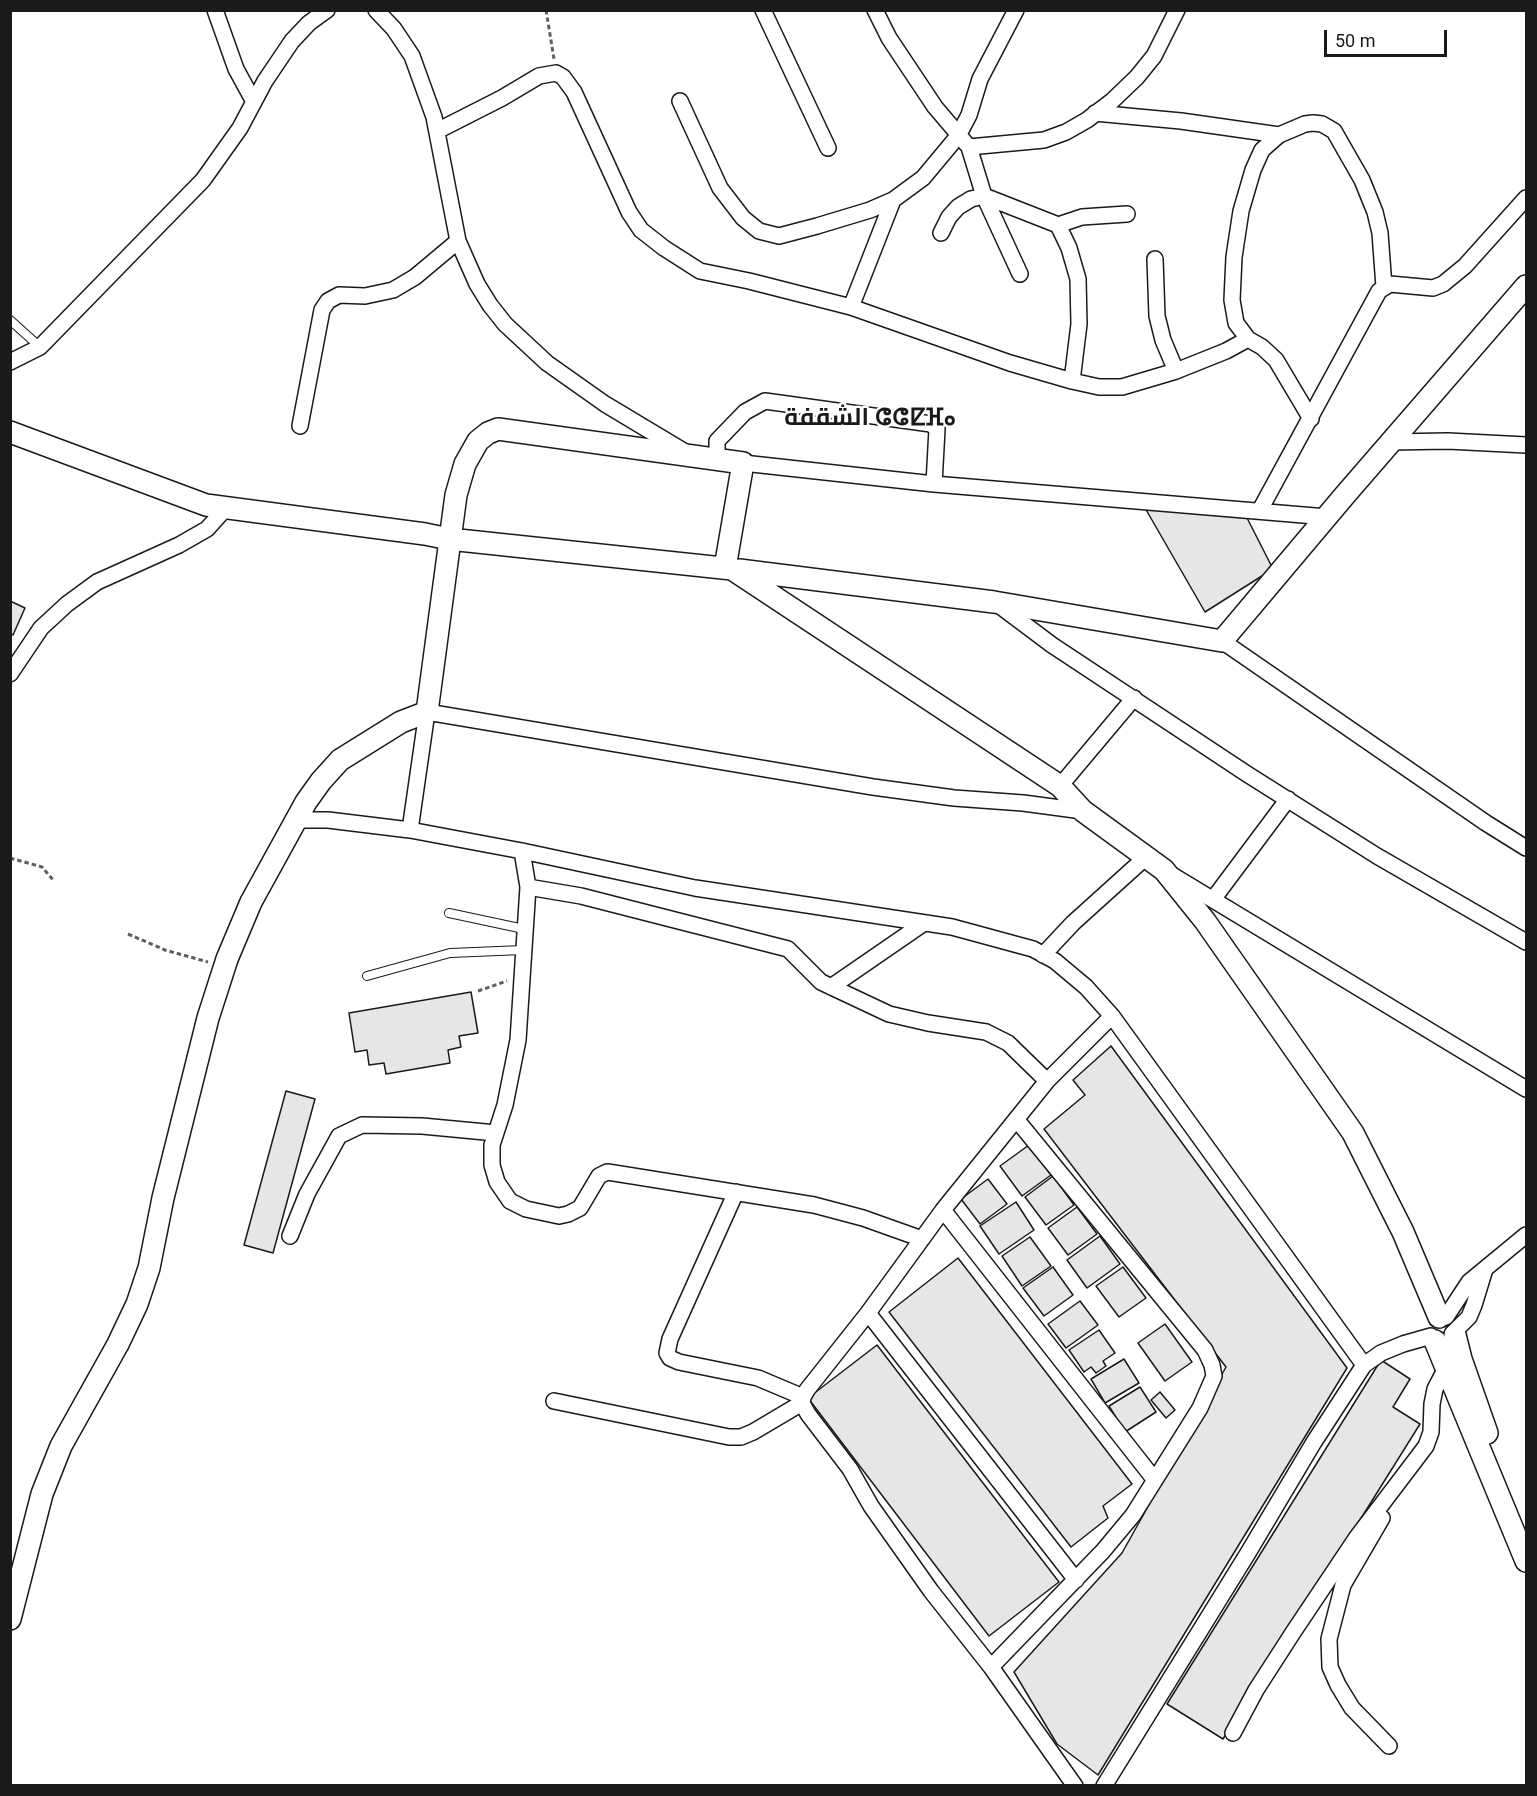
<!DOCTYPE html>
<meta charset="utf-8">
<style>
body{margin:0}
#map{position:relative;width:1537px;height:1796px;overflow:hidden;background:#fff;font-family:Roboto,sans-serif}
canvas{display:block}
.frame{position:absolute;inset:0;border:12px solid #1a1a1a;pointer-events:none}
.scale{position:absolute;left:1324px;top:30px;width:123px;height:27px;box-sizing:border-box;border:3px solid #1a1a1a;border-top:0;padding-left:8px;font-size:18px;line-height:21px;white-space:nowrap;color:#1a1a1a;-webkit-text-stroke:4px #fff;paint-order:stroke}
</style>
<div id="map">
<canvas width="1537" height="1796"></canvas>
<div class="frame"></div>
<div class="scale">50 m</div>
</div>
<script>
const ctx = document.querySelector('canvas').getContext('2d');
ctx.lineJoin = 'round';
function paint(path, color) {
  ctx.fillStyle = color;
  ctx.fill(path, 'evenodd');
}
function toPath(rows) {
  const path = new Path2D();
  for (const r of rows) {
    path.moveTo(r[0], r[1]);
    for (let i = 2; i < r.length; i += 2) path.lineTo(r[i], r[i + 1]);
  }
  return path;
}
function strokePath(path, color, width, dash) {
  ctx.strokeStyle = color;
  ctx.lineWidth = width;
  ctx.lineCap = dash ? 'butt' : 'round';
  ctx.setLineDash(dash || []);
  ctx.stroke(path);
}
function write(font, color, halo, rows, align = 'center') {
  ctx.font = font + ' Roboto,Cairo,"Noto Sans Tifinagh",sans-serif';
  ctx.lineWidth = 4.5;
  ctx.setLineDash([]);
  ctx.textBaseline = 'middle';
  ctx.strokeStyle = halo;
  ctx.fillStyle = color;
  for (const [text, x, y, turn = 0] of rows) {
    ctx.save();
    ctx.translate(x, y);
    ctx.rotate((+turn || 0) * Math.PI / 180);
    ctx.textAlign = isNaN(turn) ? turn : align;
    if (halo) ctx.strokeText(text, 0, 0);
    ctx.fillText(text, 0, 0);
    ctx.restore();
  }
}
const building = toPath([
 [1141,501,1243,510,1273,569,1205,612,1141,501],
 [10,601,25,608,13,635,10,633,10,601],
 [471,992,478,1033,459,1036,461,1047,448,1050,450,1063,386,1074,384,1063,369,1065,367,1050,355,1052,349,1013,471,992],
 [1111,1046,1347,1368,1098,1775,1057,1744,1014,1672,1122,1553,1226,1367,1044,1129,1085,1095,1073,1080,1111,1046],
 [286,1091,315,1099,273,1253,244,1245,286,1091],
 [1029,1145,1051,1175,1022,1196,1000,1166,1029,1145],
 [1053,1176,1074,1205,1046,1225,1025,1197,1053,1176],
 [988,1179,1007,1204,980,1224,961,1199,988,1179],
 [1016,1202,1034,1230,999,1254,980,1226,1016,1202],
 [1077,1207,1097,1234,1068,1255,1048,1228,1077,1207],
 [1100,1236,1120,1264,1087,1288,1067,1260,1100,1236],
 [1030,1237,1051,1266,1022,1286,1002,1256,1030,1237],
 [958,1258,1132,1484,1103,1506,1108,1518,1071,1547,889,1312,958,1258],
 [1053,1267,1073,1295,1044,1316,1023,1288,1053,1267],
 [1123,1267,1146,1298,1119,1317,1096,1286,1123,1267],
 [1080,1301,1098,1325,1066,1348,1048,1324,1080,1301],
 [1165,1324,1192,1362,1165,1381,1138,1343,1165,1324],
 [1099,1330,1115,1353,1103,1361,1106,1366,1096,1373,1091,1367,1084,1372,1069,1350,1099,1330],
 [877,1345,1059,1582,989,1636,808,1398,877,1345],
 [1124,1359,1139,1383,1105,1403,1091,1379,1124,1359],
 [1381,1360,1410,1379,1393,1407,1420,1424,1223,1739,1167,1704,1381,1360],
 [1140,1387,1156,1412,1125,1432,1109,1406,1140,1387],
 [1160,1392,1175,1410,1166,1418,1151,1400,1160,1392]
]);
paint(building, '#e6e6e6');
strokePath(building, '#1a1a1a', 1.5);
const lane = toPath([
 [10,320,40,347],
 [449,913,524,929],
 [367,976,450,953,523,950]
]);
const street = toPath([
 [215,10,236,69,254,102],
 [376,10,394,29,412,56,434,117,458,241,477,284,490,305,505,324,547,363,605,404,685,452],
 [763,10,828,148],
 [875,10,889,38,935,107,969,147,984,196,1058,225,1069,248,1078,279,1079,324,1072,381,1099,387,1122,387,1176,371,1226,351,1248,339],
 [680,101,720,188,743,218,759,231,779,236,817,226,870,210,893,200,923,178,958,136,969,115,980,79,1016,10],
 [1095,113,1181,121,1279,135],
 [437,131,502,98,539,76,556,73,563,77,574,92,629,212,641,230,664,248,700,271,749,281,851,307,1010,363,1072,381],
 [969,147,1044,140,1066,132,1087,120,1112,101,1137,77,1154,56,1177,10],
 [1058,225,1082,217,1127,214],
 [941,233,949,217,958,207,971,199,984,196,1020,274],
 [1155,259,1157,316,1163,340,1176,371],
 [851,307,893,200],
 [10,362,40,347,203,180,240,128,265,81,292,41,309,23,327,10],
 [1311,419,1276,360,1262,347,1248,339,1236,323,1232,300,1234,257,1241,211,1253,170,1262,150,1279,135,1305,124,1313,123,1322,124,1334,131,1362,180,1375,212,1380,233,1384,287],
 [300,426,322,310,328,301,339,295,365,296,393,290,415,277,458,241],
 [1391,442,1448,441,1526,445],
 [717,459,717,441,745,412,765,401,931,424,937,429,934,484],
 [743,463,934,484,1327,517],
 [1260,510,1379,291,1390,284,1433,288,1443,284,1465,266,1526,198],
 [996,603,1052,645,1247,774,1377,856,1526,942],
 [1222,641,1486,823,1526,848],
 [10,674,41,628,67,604,97,582,179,545,207,529,225,509],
 [1060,786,1134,698],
 [296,820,328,820,410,830,522,851,695,888,952,927,1033,949,1055,961,1086,987,1112,1016,1364,1365],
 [410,830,427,712,873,787,954,798,1023,803,1083,811],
 [522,851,528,887,581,896,788,949,821,982,889,1014,928,1023,986,1032,1008,1043,1047,1081],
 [1172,875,1526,1089],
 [528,887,518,1040,505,1105,492,1145,492,1165,497,1182,510,1201,526,1209,559,1216,568,1214,580,1208,599,1176,607,1172,614,1173,814,1205,863,1218,922,1239],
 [1214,898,1288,799],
 [1043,955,1073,923,1145,858],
 [831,987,924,923],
 [736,1192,670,1339,667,1353,670,1358,679,1362,758,1378,803,1397],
 [943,1210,1154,1479],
 [290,1236,307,1194,339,1136,362,1125,422,1126,496,1133],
 [868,1313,1076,1580],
 [1446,1317,1469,1282,1526,1235],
 [1456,1330,1469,1317,1474,1305,1485,1269],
 [554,1401,729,1437,741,1437,753,1432,802,1403],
 [1382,1518,1343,1585,1329,1639,1330,1667,1338,1685,1352,1708,1389,1746],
 [991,1667,1103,1551,1133,1515,1200,1408,1214,1376,1212,1365,1205,1350,1016,1119],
 [1233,1733,1256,1690,1294,1631,1357,1537,1426,1446,1431,1432,1432,1404,1435,1389,1446,1368],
 [1075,1786,991,1667,931,1591,871,1506,850,1469,808,1414,802,1403,803,1397,807,1390,868,1313,943,1210,1047,1081,1112,1016],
 [1104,1786,1248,1553,1314,1442,1364,1365,1381,1353,1403,1344,1431,1336]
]);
const secondary = toPath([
 [10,432,206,505,425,534,449,539,732,569,1060,786,1083,811,1164,870,1205,921,1353,1133,1403,1232,1439,1317],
 [739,570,994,602,1222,641,1345,495,1526,286],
 [1455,1335,1461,1359,1487,1433],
 [1435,1341,1526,1561],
 [10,1619,42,1494,61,1446,118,1344,137,1304,149,1268,163,1198,208,1018,227,959,251,902,306,802,321,781,340,760,401,722,427,712,456,495,465,464,478,441,488,433,498,429,743,463,725,568]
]);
strokePath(lane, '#1a1a1a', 10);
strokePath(street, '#1a1a1a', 18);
strokePath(secondary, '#1a1a1a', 24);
strokePath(toPath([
 [546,10,554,59],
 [10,858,42,867,54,881],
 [128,934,165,950,208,962],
 [478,991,507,981]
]), '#5f5f5f', 3, [4.5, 3]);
strokePath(lane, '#fff', 8);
strokePath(street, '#fff', 15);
strokePath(secondary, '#fff', 21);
write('bold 24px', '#1a1a1a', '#fff', [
 ["الشقفة ⵛⵛⵇⴼⴰ",870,419]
]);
</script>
